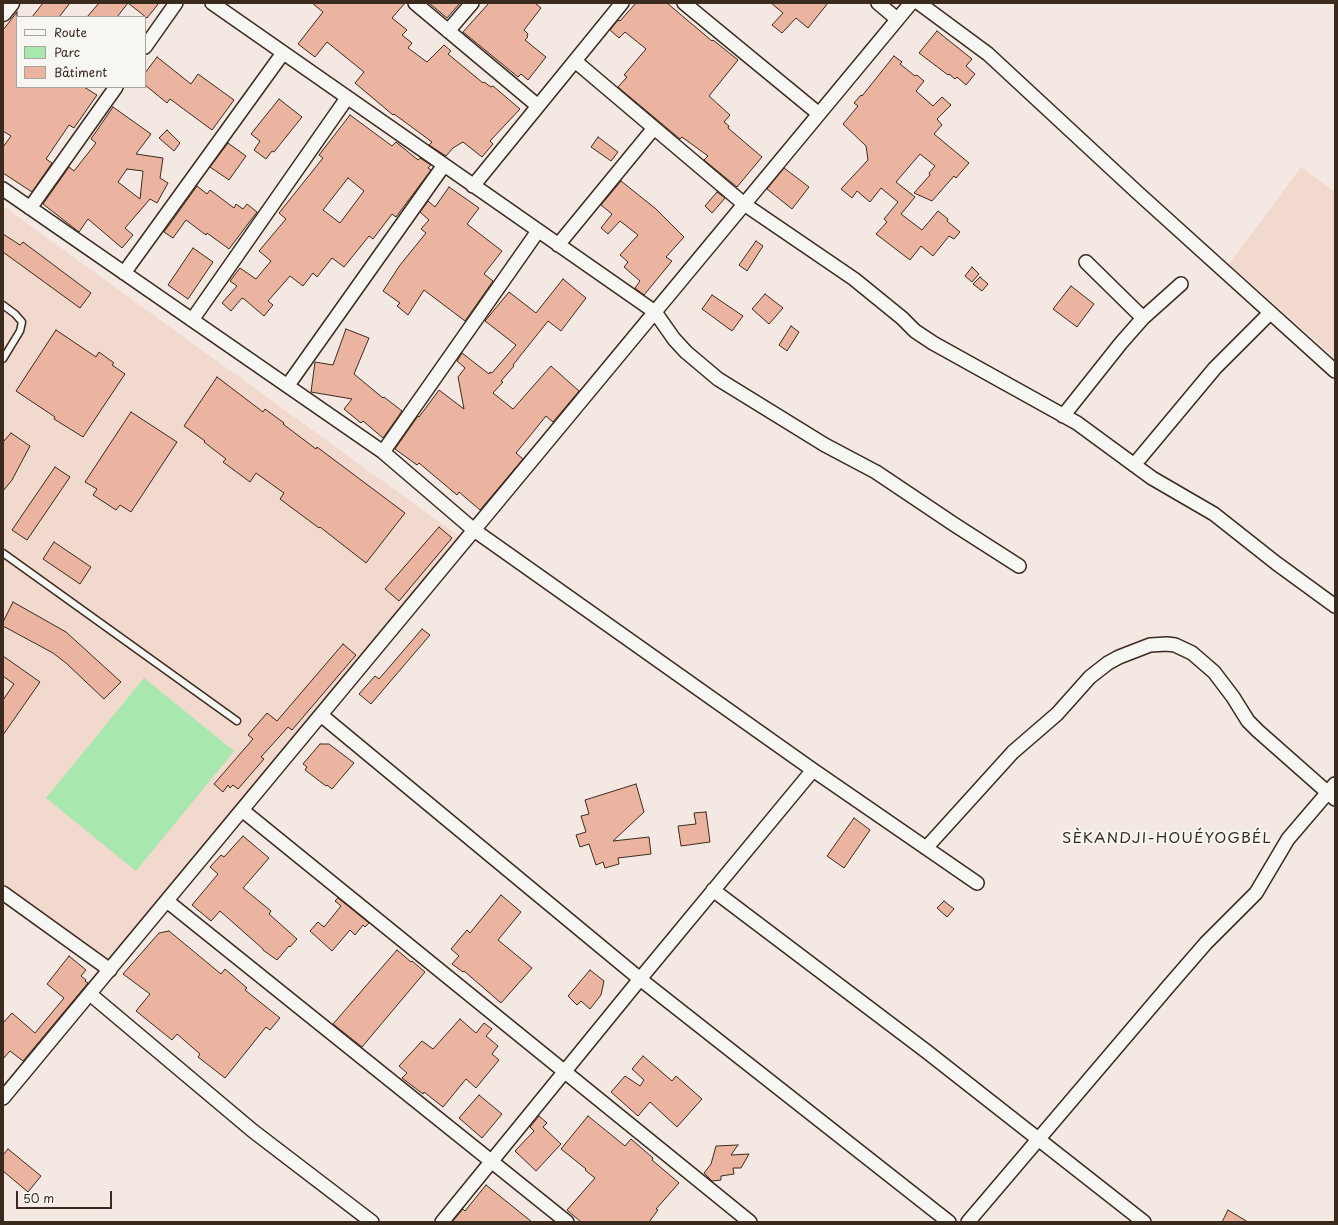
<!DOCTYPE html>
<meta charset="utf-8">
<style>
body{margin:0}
#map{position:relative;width:1338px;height:1225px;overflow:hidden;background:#f4e9e2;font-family:"Playpen Sans",sans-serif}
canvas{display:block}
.frame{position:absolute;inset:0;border:4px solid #3b2a1e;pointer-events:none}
.legend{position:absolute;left:16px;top:16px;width:130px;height:72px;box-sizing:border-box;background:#f6f6f2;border:1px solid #aba49d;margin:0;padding:5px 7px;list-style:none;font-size:12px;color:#3b2a1e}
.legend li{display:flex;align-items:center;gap:8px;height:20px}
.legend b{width:20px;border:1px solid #aba49d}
.scale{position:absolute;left:16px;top:1191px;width:96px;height:18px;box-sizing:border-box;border:2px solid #3b2a1e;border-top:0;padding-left:5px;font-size:12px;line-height:14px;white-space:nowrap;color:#3b2a1e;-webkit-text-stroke:3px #f6f6f2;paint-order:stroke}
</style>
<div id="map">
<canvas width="1338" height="1225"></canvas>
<div class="frame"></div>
<ul class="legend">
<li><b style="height:5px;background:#f6f6f2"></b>Route</li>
<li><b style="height:11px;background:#a8e7ae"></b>Parc</li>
<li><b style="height:11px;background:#ebb4a0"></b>Bâtiment</li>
</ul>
<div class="scale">50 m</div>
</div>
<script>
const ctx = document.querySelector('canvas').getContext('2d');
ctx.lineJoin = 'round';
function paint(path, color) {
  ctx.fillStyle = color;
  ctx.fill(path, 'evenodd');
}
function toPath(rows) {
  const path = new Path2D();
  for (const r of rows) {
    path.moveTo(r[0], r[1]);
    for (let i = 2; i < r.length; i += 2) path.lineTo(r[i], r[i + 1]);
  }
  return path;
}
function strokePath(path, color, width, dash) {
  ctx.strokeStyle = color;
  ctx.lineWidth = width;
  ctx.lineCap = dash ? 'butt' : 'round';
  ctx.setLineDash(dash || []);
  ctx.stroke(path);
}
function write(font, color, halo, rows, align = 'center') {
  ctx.font = font + ' "Playpen Sans",sans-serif';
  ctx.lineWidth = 4;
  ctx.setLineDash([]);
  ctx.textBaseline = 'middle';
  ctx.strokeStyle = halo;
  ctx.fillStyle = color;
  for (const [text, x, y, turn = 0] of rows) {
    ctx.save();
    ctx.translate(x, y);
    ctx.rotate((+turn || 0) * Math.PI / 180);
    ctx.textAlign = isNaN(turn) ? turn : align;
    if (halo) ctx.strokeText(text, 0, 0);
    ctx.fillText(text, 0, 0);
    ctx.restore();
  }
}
paint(toPath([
 [1301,167,1335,192,1335,358,1229,264],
 [3,206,460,537,107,960,3,887]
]), '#f1d9ce');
paint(toPath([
 [144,678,234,751,136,871,46,798]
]), '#a8e7ae');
const building = toPath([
 [43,3,70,3,59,17,32,17,43,3],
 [99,3,159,3,147,18,128,3,117,17,87,17,99,3],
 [312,3,405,3,392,18,407,30,402,35,412,43,408,48,427,62,444,45,451,51,448,54,483,83,484,82,491,87,493,86,520,109,490,141,493,144,482,157,463,142,453,148,446,156,429,145,432,142,394,114,393,115,355,83,364,72,327,42,315,57,298,44,323,12,312,3],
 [429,3,460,3,447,18,429,3],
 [489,3,535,3,541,8,524,30,528,34,527,36,528,37,525,40,546,57,528,80,521,74,518,77,463,32,489,3],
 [636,3,667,3,712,41,713,40,738,60,709,96,730,115,724,122,729,126,728,128,762,157,737,187,704,160,708,156,682,137,680,139,618,87,627,77,624,75,646,49,625,32,619,38,610,30,618,20,620,21,636,3],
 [771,3,828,3,808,28,796,18,782,33,772,25,783,13,771,3],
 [17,12,17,87,84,87,97,95,74,128,69,125,46,159,52,163,32,192,3,173,3,147,11,136,3,131,3,30,17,12],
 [937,31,972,59,966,66,975,74,966,85,957,77,955,79,949,74,948,75,919,53,937,31],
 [894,56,902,62,900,64,915,76,917,75,924,81,916,91,933,106,942,97,951,105,937,119,942,125,934,134,969,163,956,178,954,176,932,201,914,193,930,175,929,173,935,166,920,154,896,182,915,197,901,214,922,230,938,211,948,219,947,221,960,232,954,239,949,236,933,256,921,246,910,260,876,234,887,222,884,219,898,202,881,188,870,202,857,191,852,198,841,189,868,160,866,146,843,124,858,106,854,103,861,95,862,96,894,56],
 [157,57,191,84,198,74,234,100,212,130,170,99,167,103,145,85,145,73,157,57],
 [279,99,302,117,274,152,272,151,266,159,254,150,260,141,251,134,279,99],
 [113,107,151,134,136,154,163,158,160,178,168,183,157,203,150,199,125,228,133,235,122,248,88,219,79,232,43,204,69,167,74,171,96,143,91,139,113,107],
 [127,169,143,171,140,199,118,182,127,169],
 [350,115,392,146,396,142,418,160,420,158,431,165,428,168,431,170,396,217,392,214,373,239,369,236,344,267,332,258,317,277,313,273,303,286,290,276,268,301,273,305,264,316,244,299,242,298,231,311,222,303,237,286,230,281,240,268,256,279,271,261,259,251,286,219,279,213,323,158,319,155,350,115],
 [348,178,364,191,340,223,323,210,348,178],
 [167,130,180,143,174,151,159,138,167,130],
 [598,137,618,152,611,161,591,147,598,137],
 [228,143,246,156,229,180,210,167,228,143],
 [784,168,809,187,792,209,767,189,784,168],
 [621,181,656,209,684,237,666,257,672,261,644,295,635,288,640,281,624,267,628,262,620,255,638,235,620,221,608,234,601,228,612,214,601,205,621,181],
 [197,186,207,194,210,190,234,208,236,204,243,209,247,204,257,212,229,249,207,233,206,235,186,220,173,238,164,232,197,186],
 [449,187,479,208,467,224,502,251,484,274,493,281,465,321,424,290,408,315,397,306,400,303,383,291,400,265,426,233,421,229,429,220,420,212,428,201,435,207,449,187],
 [717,192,725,198,712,213,705,206,717,192],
 [3,234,20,245,23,242,91,293,80,308,3,252,3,234],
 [756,241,763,246,747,271,739,265,756,241],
 [193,248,213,262,188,299,168,285,193,248],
 [972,267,979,274,972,282,965,276,972,267],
 [980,277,988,284,982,291,973,284,980,277],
 [563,279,586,298,561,331,548,321,513,365,514,366,501,381,503,382,493,393,513,409,551,366,579,391,553,422,546,416,516,453,523,459,480,510,459,492,457,495,419,463,417,465,395,449,418,416,419,417,439,390,464,409,458,377,465,368,457,361,462,353,489,374,490,372,492,373,516,345,485,321,509,292,536,313,563,279],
 [1071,286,1094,304,1077,327,1053,309,1071,286],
 [765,294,783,308,769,324,752,309,765,294],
 [712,295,743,316,732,331,702,309,712,295],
 [791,326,799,332,787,351,779,345,791,326],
 [346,329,369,338,354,374,383,398,384,397,402,411,383,438,363,421,361,423,344,409,352,399,311,392,315,362,333,365,346,329],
 [56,330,96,357,99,352,114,363,112,365,125,374,83,437,54,419,55,417,16,391,56,330],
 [217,377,263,412,265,409,284,423,283,424,316,449,317,447,405,513,366,563,320,527,319,528,280,499,284,493,256,473,250,482,223,462,226,459,204,442,205,441,184,426,217,377],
 [131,412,177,442,131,512,120,505,116,510,93,495,97,489,85,482,131,412],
 [11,433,30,446,12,480,3,491,3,442,11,433],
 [55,467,70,477,27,540,12,530,55,467],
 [439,527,452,538,399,601,385,589,439,527],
 [54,542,91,567,80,584,43,559,54,542],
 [13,602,66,632,121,682,104,699,66,663,53,653,3,626,3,622,13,602],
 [422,629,430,635,371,704,359,694,375,676,379,679,422,629],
 [343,644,356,655,292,730,288,727,261,757,264,759,238,789,233,785,230,788,228,785,223,792,214,784,253,739,248,735,267,713,277,721,343,644],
 [3,656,40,682,3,735,3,700,14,684,3,676,3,656],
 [320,744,329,744,354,763,332,789,327,785,326,786,305,770,307,767,303,764,320,744],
 [636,784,644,812,613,841,649,837,651,854,618,858,619,864,605,868,603,862,596,865,589,844,580,847,576,835,586,832,581,816,589,814,585,800,636,784],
 [706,812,710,842,681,846,678,826,696,824,694,813,706,812],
 [854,818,870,830,844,868,827,856,854,818],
 [243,836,269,858,243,888,271,911,269,914,297,939,290,947,289,946,277,960,263,950,263,949,220,911,211,921,192,905,218,874,210,867,221,855,224,857,243,836],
 [501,895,521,912,498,940,532,968,501,1003,464,971,463,972,452,964,459,956,451,949,467,930,470,933,501,895],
 [338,898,369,923,365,927,363,925,355,935,350,930,332,951,310,931,318,922,324,927,341,906,335,901,338,898],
 [944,901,954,909,947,917,937,908,944,901],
 [169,931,221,974,225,969,247,988,245,990,280,1018,270,1030,266,1027,225,1078,198,1057,200,1054,177,1034,172,1040,136,1011,150,994,123,974,159,933,169,931],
 [397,950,411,962,412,961,425,972,362,1047,333,1024,397,950],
 [69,956,86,970,81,976,86,980,85,981,88,983,23,1061,10,1051,3,1059,3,1023,12,1013,35,1033,64,998,47,984,69,956],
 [590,970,604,981,601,995,590,1009,581,1001,577,1005,568,996,590,970],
 [460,1019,476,1033,484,1023,492,1029,486,1036,498,1046,492,1054,499,1060,476,1088,466,1079,443,1107,424,1092,423,1094,402,1078,407,1073,399,1066,422,1041,433,1049,460,1019],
 [643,1056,672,1081,676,1076,702,1099,677,1127,650,1102,638,1116,611,1092,625,1076,640,1086,644,1080,632,1069,643,1056],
 [479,1095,502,1114,482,1138,459,1118,479,1095],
 [539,1116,547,1123,543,1127,561,1144,536,1171,515,1151,534,1131,530,1127,539,1116],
 [588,1116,625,1146,631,1139,653,1158,652,1160,679,1183,656,1209,658,1210,649,1222,581,1222,567,1210,595,1178,585,1170,586,1169,561,1149,588,1116],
 [738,1145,731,1155,749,1154,741,1168,733,1168,734,1174,721,1176,721,1180,712,1181,704,1173,711,1164,716,1146,738,1145],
 [8,1149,41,1176,28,1192,3,1171,3,1155,8,1149],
 [486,1185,532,1222,452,1222,463,1209,465,1211,486,1185],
 [1228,1210,1248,1222,1222,1222,1228,1210]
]);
paint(building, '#ebb4a0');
strokePath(building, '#3b2a1e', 1);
const service = toPath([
 [3,305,15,314,22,322,20,331,3,359],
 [3,553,237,721]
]);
const minor = toPath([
 [212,3,655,312,674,339,686,352,718,379,825,445,876,472,955,525,1019,566],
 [415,3,538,106],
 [684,3,819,114],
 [878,3,897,19],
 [919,3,988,54,1138,193,1335,371],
 [448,31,472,3],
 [145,47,176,3],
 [575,61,744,204,854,279,902,318,915,331,933,343,1077,423,1152,478,1214,514,1276,563,1335,606],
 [473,186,622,3],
 [3,189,383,452,474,530,813,770,977,883],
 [30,208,116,87],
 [558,245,654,128],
 [1086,262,1143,318],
 [124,273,283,53],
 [192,320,347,98],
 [288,385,444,165],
 [1063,416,1121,343,1143,318,1181,284],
 [383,452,538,231],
 [1134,465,1215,368,1270,313],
 [321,715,640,979,949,1222],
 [242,810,750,1222],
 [926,848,1013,752,1057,714,1090,677,1108,663,1119,657,1150,645,1167,644,1175,645,1192,653,1214,672,1233,697,1248,721,1258,731,1335,799],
 [713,890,926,1051,1144,1222],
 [3,893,110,970],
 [167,901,567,1222],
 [90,994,253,1131,372,1222],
 [3,1098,911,3],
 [442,1222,640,979,813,770],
 [968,1222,1167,988,1206,943,1256,893,1288,839,1335,784]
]);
const tertiary = toPath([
 [3,13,11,3]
]);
strokePath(service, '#3b2a1e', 9);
strokePath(minor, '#3b2a1e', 16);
strokePath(tertiary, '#3b2a1e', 19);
strokePath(service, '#f6f6f2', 6);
strokePath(minor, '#f6f6f2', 13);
strokePath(tertiary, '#f6f6f2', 16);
ctx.letterSpacing = '1px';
write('15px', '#3b2a1e', '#f6f6f2', [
 ["SÈKANDJI-HOUÉYOGBÉL",1167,839]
]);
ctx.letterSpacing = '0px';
</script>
